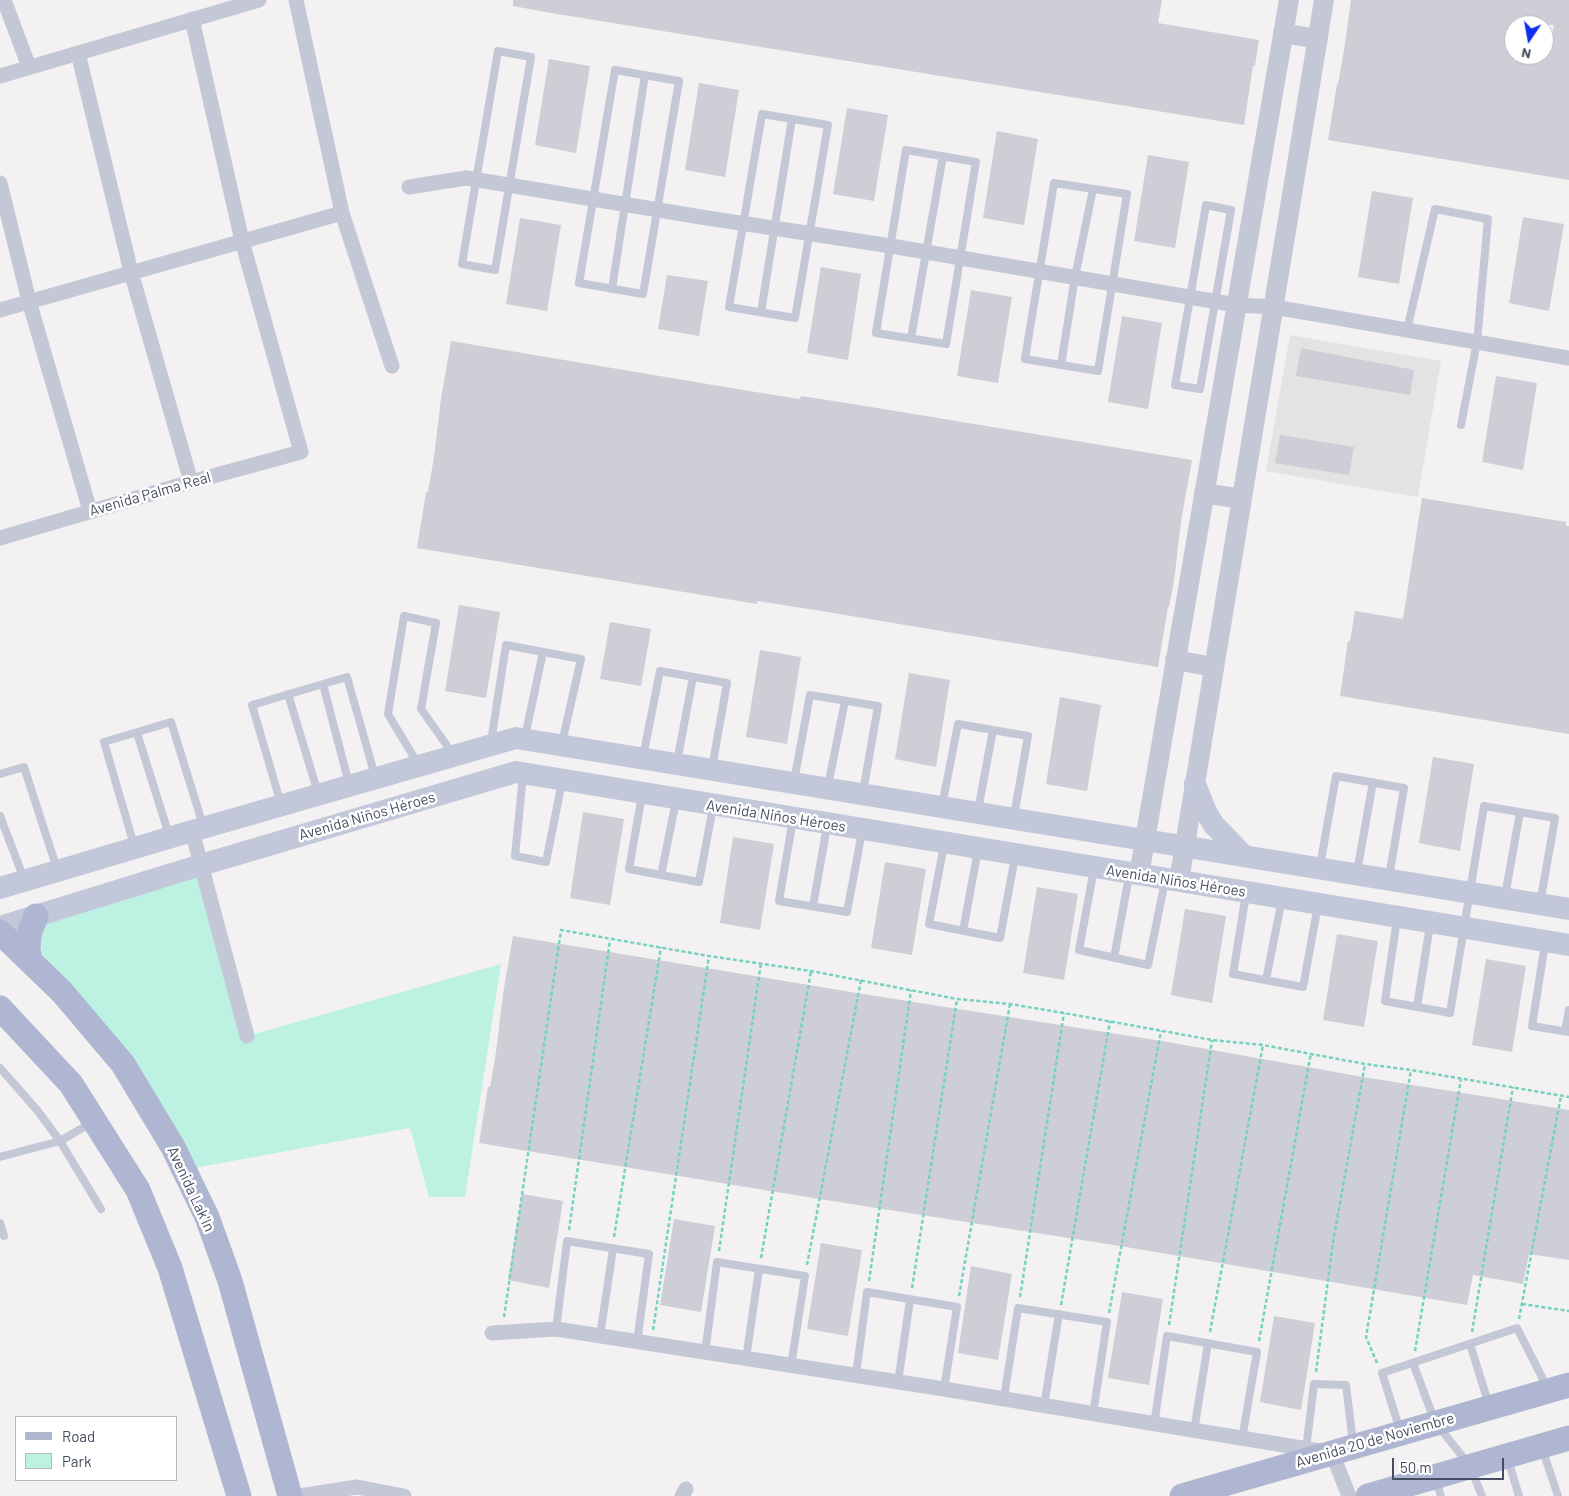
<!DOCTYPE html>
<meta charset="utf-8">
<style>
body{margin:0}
#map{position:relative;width:1569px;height:1496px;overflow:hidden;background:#f3f1f1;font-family:Barlow,sans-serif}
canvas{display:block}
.legend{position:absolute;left:15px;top:1416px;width:162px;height:65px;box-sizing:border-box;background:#fff;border:1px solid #b5b8bf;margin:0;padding:6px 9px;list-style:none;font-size:15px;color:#474d60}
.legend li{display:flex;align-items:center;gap:10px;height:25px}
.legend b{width:25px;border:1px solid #b5b8bf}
.north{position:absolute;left:1504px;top:15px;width:50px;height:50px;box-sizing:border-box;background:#fff;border:1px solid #b5b8bf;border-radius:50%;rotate:192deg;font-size:14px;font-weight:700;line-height:20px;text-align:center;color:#474d60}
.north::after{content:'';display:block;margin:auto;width:18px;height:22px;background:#0e2df0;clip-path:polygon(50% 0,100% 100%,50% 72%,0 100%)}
.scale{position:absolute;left:1392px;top:1458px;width:112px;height:22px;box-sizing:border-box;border:2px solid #474d60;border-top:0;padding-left:6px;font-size:15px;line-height:18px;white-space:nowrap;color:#474d60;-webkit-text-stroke:4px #fff;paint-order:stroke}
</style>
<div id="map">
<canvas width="1569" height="1496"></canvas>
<ul class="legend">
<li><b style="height:6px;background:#afb6d1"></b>Road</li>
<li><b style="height:14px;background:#bdf2e2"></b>Park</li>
</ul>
<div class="north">N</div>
<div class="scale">50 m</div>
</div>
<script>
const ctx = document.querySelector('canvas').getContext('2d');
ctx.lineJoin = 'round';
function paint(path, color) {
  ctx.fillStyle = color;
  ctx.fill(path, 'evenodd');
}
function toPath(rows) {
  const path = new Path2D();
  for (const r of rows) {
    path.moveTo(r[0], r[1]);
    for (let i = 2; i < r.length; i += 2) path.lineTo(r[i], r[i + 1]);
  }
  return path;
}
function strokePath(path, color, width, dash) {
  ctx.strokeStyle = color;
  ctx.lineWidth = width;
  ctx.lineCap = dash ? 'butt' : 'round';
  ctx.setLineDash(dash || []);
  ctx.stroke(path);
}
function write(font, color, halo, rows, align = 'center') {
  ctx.font = font + ' Barlow,sans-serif';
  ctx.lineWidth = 5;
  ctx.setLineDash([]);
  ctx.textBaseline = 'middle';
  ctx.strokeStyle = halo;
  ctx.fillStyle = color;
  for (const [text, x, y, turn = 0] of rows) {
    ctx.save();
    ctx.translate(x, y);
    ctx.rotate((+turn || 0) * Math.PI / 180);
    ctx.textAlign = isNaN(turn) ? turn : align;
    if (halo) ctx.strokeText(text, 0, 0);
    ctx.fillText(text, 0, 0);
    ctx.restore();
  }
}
paint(toPath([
 [1290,335,1441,361,1418,497,1266,471]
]), '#e4e2e3');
paint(toPath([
 [201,865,247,1036,501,964,465,1197,429,1197,410,1128,184,1170,142,1096,30,961,31,926]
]), '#bdf2e2');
paint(toPath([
 [513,0,1162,0,1158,23,1259,40,1255,66,1253,66,1244,125,551,13,513,6],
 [1351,0,1569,0,1569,180,1328,140,1337,84,1338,85,1344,50],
 [1514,25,1554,25,1548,57,1536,55,1514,55],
 [549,59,590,66,576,153,535,145],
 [699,83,739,90,725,177,685,170],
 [847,108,888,115,874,201,833,194],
 [997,131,1038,139,1024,225,983,218],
 [1148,155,1189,162,1175,248,1134,241],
 [1372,191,1413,198,1399,284,1358,277],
 [1523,217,1564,224,1549,311,1509,303],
 [520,218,561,225,547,311,506,304],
 [821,267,861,274,848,360,807,353],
 [667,275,708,281,699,336,658,329],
 [971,290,1012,297,998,383,957,376],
 [1122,316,1162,323,1148,409,1108,402],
 [451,341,749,391,800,399,801,396,853,404,1192,460,1181,521,1174,581,1169,607,1168,607,1158,667,809,609,757,601,757,604,417,548,426,492,428,492,434,457,441,399],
 [1301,348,1414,370,1410,395,1296,376],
 [1496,376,1537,383,1523,470,1482,462],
 [1280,435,1354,447,1349,475,1275,463],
 [1422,498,1566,522,1566,526,1569,526,1569,734,1340,696,1348,641,1350,641,1355,611,1403,619],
 [459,605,500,612,486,698,445,691],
 [610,622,651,629,641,686,600,679],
 [760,650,801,657,787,744,746,737],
 [909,673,950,680,936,767,895,759],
 [1060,697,1101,705,1087,791,1046,784],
 [1433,757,1474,764,1460,851,1419,843],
 [583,812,624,819,610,905,570,898],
 [733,837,774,844,760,930,720,923],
 [885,862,926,869,912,955,871,948],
 [1037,887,1078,894,1064,980,1023,973],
 [1185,909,1226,916,1212,1003,1171,995],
 [1337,934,1378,941,1364,1027,1323,1020],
 [513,936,863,994,1162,1041,1363,1077,1569,1110,1569,1260,1529,1254,1523,1284,1473,1275,1467,1305,1120,1246,819,1199,479,1143,488,1087,490,1087,496,1052,503,994],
 [1486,959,1526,966,1512,1052,1472,1045],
 [522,1194,563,1201,549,1288,508,1280],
 [674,1219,715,1226,701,1312,660,1305],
 [821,1243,862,1250,848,1336,807,1329],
 [971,1266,1012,1274,998,1360,958,1353],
 [1122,1292,1163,1299,1149,1385,1108,1378],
 [1274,1316,1315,1323,1301,1410,1260,1402]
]), '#cdced6');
strokePath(toPath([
 [569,1230,610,940],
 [614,1237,661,947],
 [719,1251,761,963],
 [761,1258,811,971],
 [807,1265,861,980],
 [869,1281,911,990],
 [912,1288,957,999],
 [959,1296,1010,1004],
 [1020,1297,1064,1013],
 [1522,1304,1569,1311],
 [1061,1305,1110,1021],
 [1109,1313,1161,1031],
 [504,1317,561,930,709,956,811,971,957,999,1010,1004,1064,1013,1212,1040,1263,1045,1365,1064,1411,1070,1569,1097],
 [1519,1319,1561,1096],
 [1169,1325,1212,1040],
 [653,1330,709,956],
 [1210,1332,1263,1045],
 [1472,1332,1513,1087],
 [1259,1341,1311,1053],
 [1415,1351,1461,1079],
 [1377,1363,1366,1337,1411,1070],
 [1316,1372,1333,1242,1365,1064]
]), '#73d3c0', 2.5, [4, 2.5]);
strokePath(toPath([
 [498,51,531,57,495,270,462,264,498,51],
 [615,70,679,81,643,294,579,283,615,70],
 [762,114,828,125,795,318,729,307,762,114],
 [906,150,976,162,946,344,876,333,906,150],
 [1054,183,1127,194,1098,371,1025,359,1054,183],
 [1206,205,1231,210,1200,389,1175,385,1206,205],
 [612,289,645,75],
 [761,312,792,119],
 [1407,330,1435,209,1488,219,1477,342,1461,425],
 [911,338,943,156],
 [1061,365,1075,277,1093,189],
 [323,684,349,784],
 [288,694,318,793],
 [137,733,169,835],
 [525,737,543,652],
 [491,742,506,645,581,659,562,743],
 [643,757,660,671,727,683,712,768],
 [677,762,693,677],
 [418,764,388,714,404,616,436,623,421,709,453,754],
 [0,774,24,767,57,869],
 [523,776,515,856,546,862,562,782],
 [794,781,810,695,878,706,863,792],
 [828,786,845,701],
 [642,795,629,869,699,882,713,807],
 [281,804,252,705,347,677,375,776],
 [942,806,958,724,1028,736,1014,816],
 [978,810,993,730],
 [0,816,24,879],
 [793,819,779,901,847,912,862,832],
 [134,845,104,742,171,722,203,825],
 [944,845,929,924,1000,938,1015,857],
 [1320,866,1336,776,1404,788,1389,877],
 [1094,869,1079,950,1148,965,1165,881],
 [1357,872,1373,782],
 [661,875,676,801],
 [1246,894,1233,974,1303,987,1318,905],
 [1505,896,1520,812],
 [813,906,827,826],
 [1397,919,1385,1001,1450,1013,1484,806,1555,818,1540,904],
 [963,931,978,850],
 [1545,944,1532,1026,1569,1032],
 [1114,958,1129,876],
 [1266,980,1282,899],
 [1417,1007,1430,925],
 [1565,1031,1569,1010],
 [0,1068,37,1110,60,1141,101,1209],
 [0,1157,60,1141,91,1123],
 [0,1223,4,1236],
 [556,1329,567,1241,649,1254,637,1342],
 [600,1336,613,1249],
 [1470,1344,1489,1405],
 [705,1353,717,1262,805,1276,791,1366],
 [746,1359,759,1269],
 [1413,1363,1435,1422,1470,1466,1482,1496],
 [856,1375,867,1292,957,1307,944,1389],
 [898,1382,910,1300],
 [1004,1398,1018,1308,1107,1322,1093,1414],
 [1044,1406,1059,1314],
 [1154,1425,1167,1336,1257,1352,1242,1439],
 [1400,1430,1382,1373,1517,1328,1547,1387],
 [1194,1431,1208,1343],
 [1542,1448,1558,1496],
 [1306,1449,1314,1384,1346,1385,1353,1443],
 [1508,1460,1519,1496],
 [1436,1481,1441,1496]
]), '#c4c8d6', 8);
strokePath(toPath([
 [4,0,29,67],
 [296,0,342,213,392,366],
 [78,53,131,272,191,482],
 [0,76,259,0],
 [0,183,29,301,90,511],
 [409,187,466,178,701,217,891,246,1236,305,1274,307,1569,358],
 [0,310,342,213],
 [0,538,191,482,301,452,242,241,192,19],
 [192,831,247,1036],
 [492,1333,556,1329,944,1389,1332,1453,1349,1496],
 [299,1496,357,1487,404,1496],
 [682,1496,686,1489]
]), '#c4c8d6', 15);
strokePath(toPath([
 [1283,33,1318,39],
 [1204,493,1242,499],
 [1175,660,1214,667],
 [1139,875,1289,0],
 [1179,881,1324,0]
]), '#c4c8d6', 20);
strokePath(toPath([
 [1195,784,1206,812,1214,825,1243,855],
 [0,888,192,831,516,738,1569,909],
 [0,927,201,865,516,772,1569,945]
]), '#c2c7da', 22);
strokePath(toPath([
 [0,932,62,992,123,1064,173,1147,207,1217,230,1281,290,1496],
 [30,961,28,949,29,934,36,916],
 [0,1008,71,1084,138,1190,170,1268,239,1496],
 [1182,1496,1569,1385],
 [1368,1496,1569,1438]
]), '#afb6d1', 25);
write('15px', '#474d60', '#fff', [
 ["Avenida Palma Real",150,494,-16],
 ["Avenida Niños Héroes",367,816,-16],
 ["Avenida Niños Héroes",776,816,9],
 ["Avenida Niños Héroes",1176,881,9],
 ["Avenida Lak'In",191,1189,65],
 ["Avenida 20 de Noviembre",1375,1440,-16]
]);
</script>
